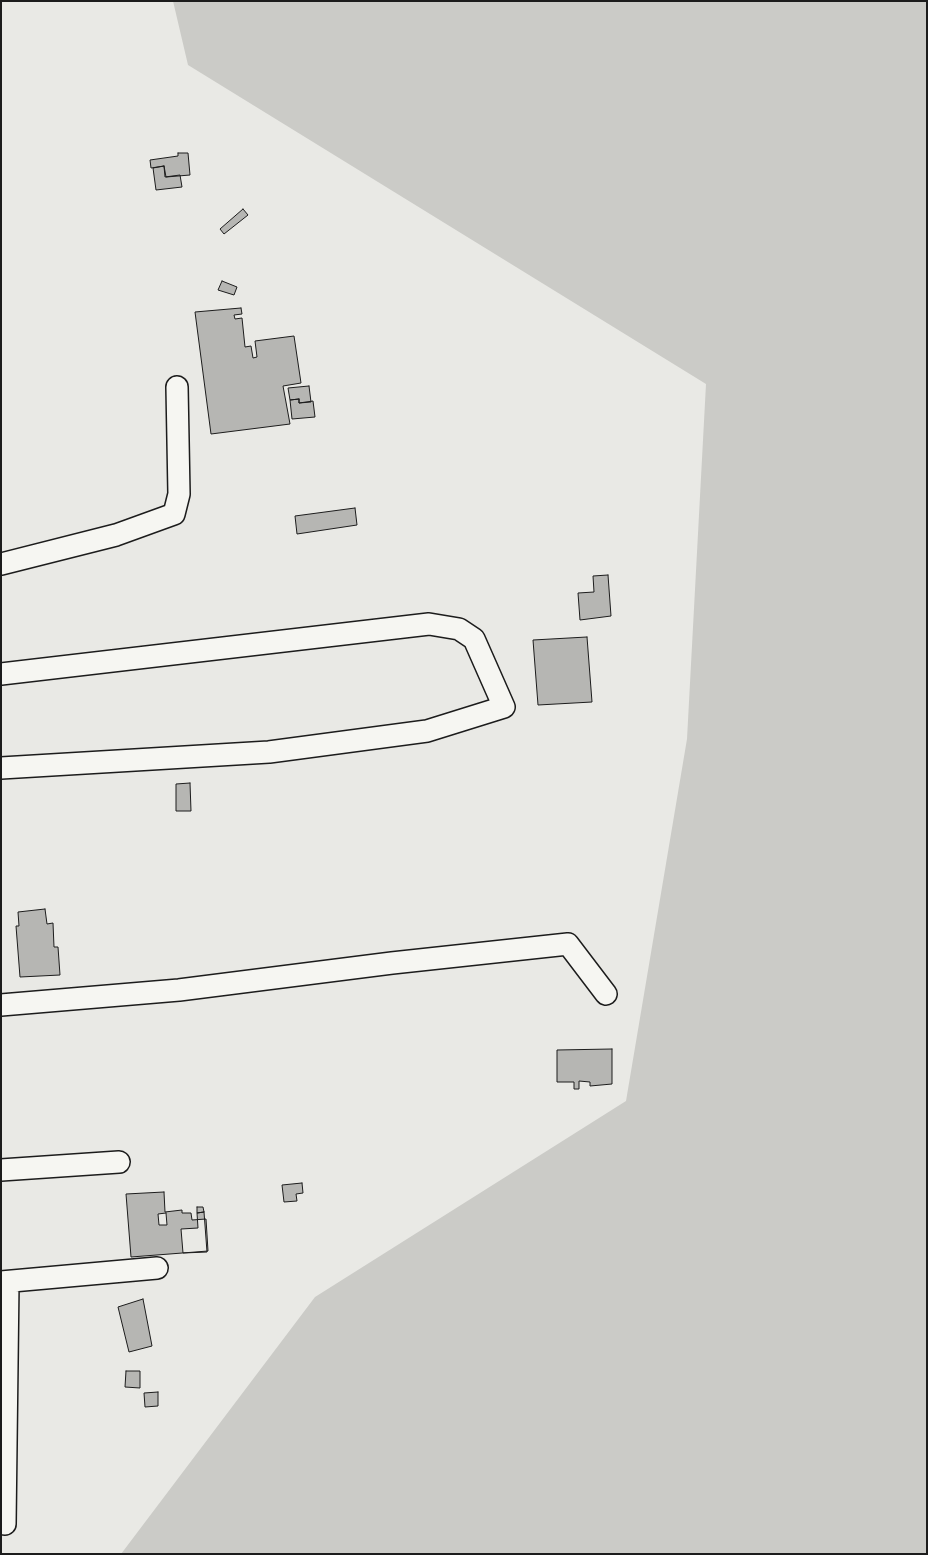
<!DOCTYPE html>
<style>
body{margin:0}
#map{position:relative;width:928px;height:1555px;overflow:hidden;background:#e9e9e5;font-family:"Playpen Sans",sans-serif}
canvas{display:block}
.frame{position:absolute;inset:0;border:2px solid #1c1c1c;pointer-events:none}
</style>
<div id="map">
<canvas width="928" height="1555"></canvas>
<div class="frame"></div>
</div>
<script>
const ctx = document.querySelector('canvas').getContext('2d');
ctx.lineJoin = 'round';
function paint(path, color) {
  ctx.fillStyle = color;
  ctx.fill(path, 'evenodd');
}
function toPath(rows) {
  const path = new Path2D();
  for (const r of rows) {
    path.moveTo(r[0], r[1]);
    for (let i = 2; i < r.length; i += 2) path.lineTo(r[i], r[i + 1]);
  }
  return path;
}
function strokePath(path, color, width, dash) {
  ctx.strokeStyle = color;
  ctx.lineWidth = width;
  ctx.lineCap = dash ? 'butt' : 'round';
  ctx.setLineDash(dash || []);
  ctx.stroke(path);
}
paint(toPath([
 [173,1,927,1,927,1554,121,1554,315,1297,626,1101,687,739,706,384,188,65]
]), '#cbcbc7');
const building = toPath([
 [178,153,188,153,190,175,166,177,164,166,151,168,150,160,178,156,178,153],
 [164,166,165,177,180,175,182,187,156,190,153,168,164,166],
 [243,209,248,215,224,234,220,229,243,209],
 [222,281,237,287,234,295,218,290,222,281],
 [241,308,242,314,234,315,235,319,242,318,245,347,251,346,253,358,257,357,255,341,294,336,301,383,283,386,290,424,211,434,195,312,241,308],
 [309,386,311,402,299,403,299,399,290,400,288,388,309,386],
 [299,399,299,403,313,401,315,417,292,419,290,400,299,399],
 [355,508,357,525,297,534,295,516,355,508],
 [608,575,611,616,580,620,578,593,594,592,593,576,608,575],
 [587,637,592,702,538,705,533,640,587,637],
 [190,783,191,811,176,811,176,784,190,783],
 [45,909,47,924,53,923,54,947,58,947,60,975,20,977,16,926,19,926,18,912,45,909],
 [612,1049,612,1084,590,1086,590,1082,579,1081,579,1089,574,1089,574,1082,557,1082,557,1050,612,1049],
 [302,1183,303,1193,296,1194,297,1201,284,1202,282,1185,302,1183],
 [164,1192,165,1212,182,1210,182,1213,191,1213,192,1220,206,1219,208,1251,131,1257,126,1194,164,1192],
 [197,1207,203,1207,204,1212,197,1213,197,1207],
 [204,1212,207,1252,183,1253,181,1229,198,1228,197,1213,204,1212],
 [166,1213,167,1225,159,1225,158,1214,166,1213],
 [143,1299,152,1346,129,1352,118,1307,143,1299],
 [126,1371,140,1371,140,1388,125,1387,126,1371],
 [158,1392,158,1406,145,1407,144,1393,158,1392]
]);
paint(building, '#b6b6b3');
strokePath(building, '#1c1c1c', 1);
const minor = toPath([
 [1,564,116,535,174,514,179,494,177,387],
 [1,674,429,624,459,629,474,639,504,707,427,731,269,752,1,768],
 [1,1005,179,990,392,963,568,944,606,994],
 [1,1170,119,1162],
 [1,1282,157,1268],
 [5,1524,8,1282]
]);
strokePath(minor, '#1c1c1c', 24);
strokePath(minor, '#f6f6f2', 21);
</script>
